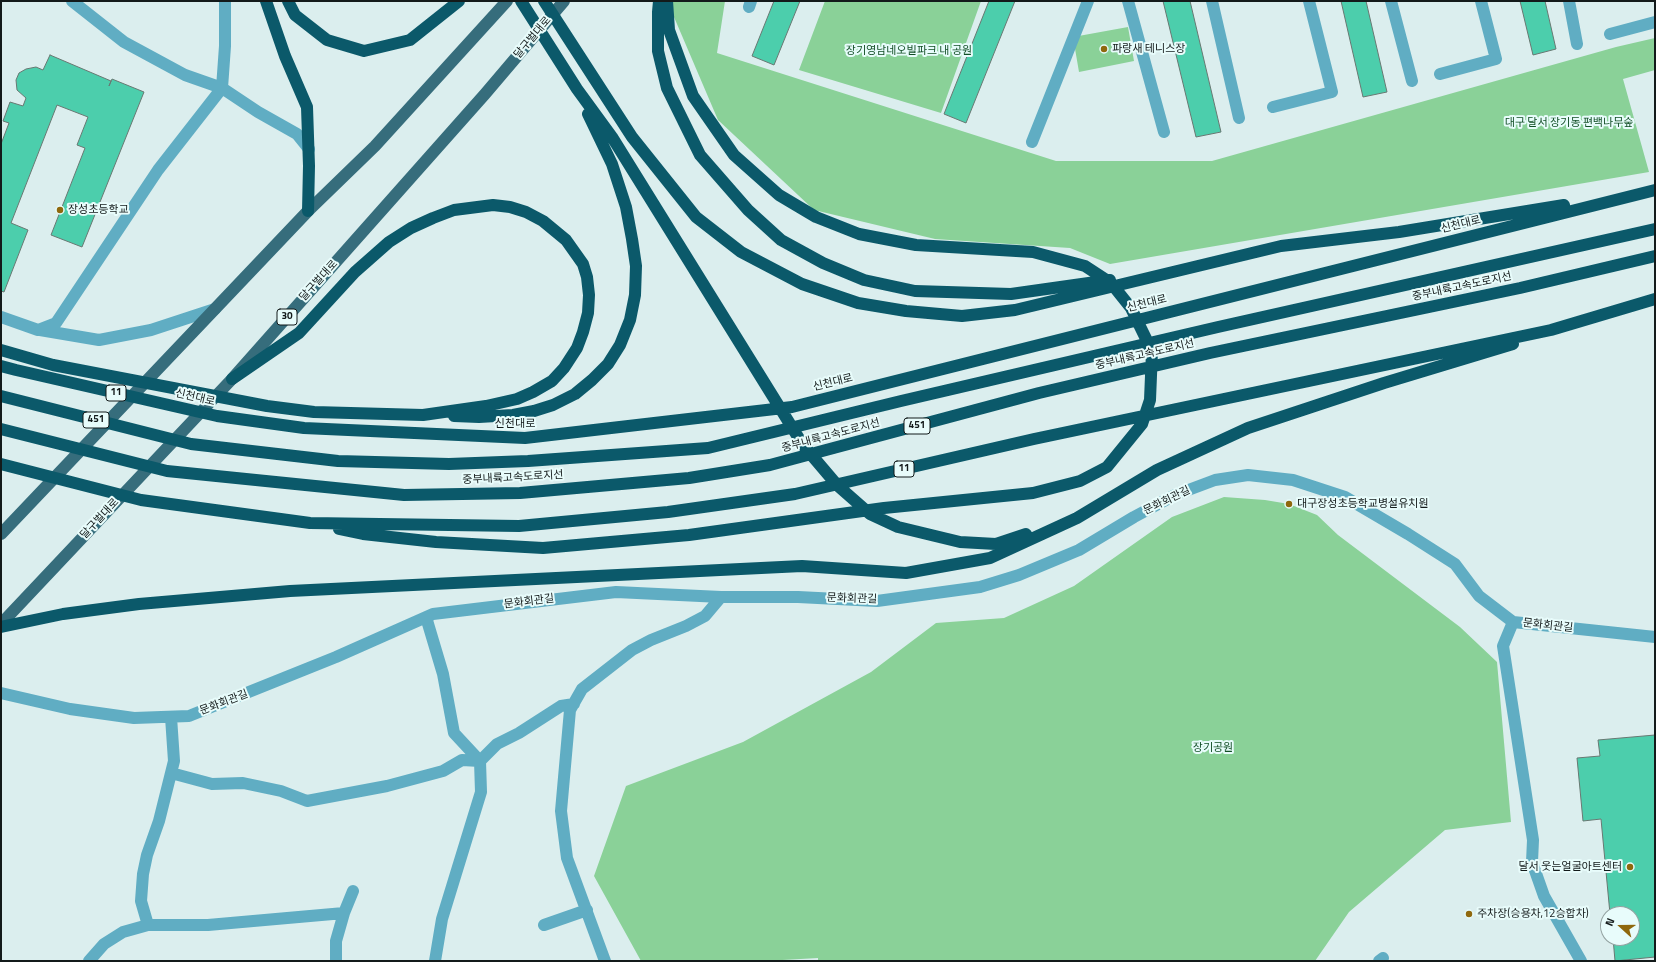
<!DOCTYPE html>
<meta charset="utf-8">
<style>
body{margin:0}
#map{position:relative;width:1656px;height:962px;overflow:hidden;background:#dbeeee;font-family:"Titillium Web",sans-serif}
canvas{display:block}
.frame{position:absolute;inset:0;border:2px solid #131a1a;pointer-events:none}
.north{position:absolute;left:1600px;top:906px;width:40px;height:40px;box-sizing:border-box;background:#e8fcfb;border:1px solid #93a2a1;border-radius:50%;rotate:291deg;font-size:11px;font-weight:700;line-height:16px;text-align:center;color:#131a1a}
.north::after{content:'';display:block;margin:auto;width:14px;height:18px;background:#8f680d;clip-path:polygon(50% 0,100% 100%,50% 72%,0 100%)}
</style>
<div id="map">
<canvas width="1656" height="962"></canvas>
<div class="frame"></div>
<div class="north">N</div>
</div>
<script>
const ctx = document.querySelector('canvas').getContext('2d');
ctx.lineJoin = 'round';
function paint(path, color) {
  ctx.fillStyle = color;
  ctx.fill(path, 'evenodd');
}
function toPath(rows) {
  const path = new Path2D();
  for (const r of rows) {
    path.moveTo(r[0], r[1]);
    for (let i = 2; i < r.length; i += 2) path.lineTo(r[i], r[i + 1]);
  }
  return path;
}
function strokePath(path, color, width, dash) {
  ctx.strokeStyle = color;
  ctx.lineWidth = width;
  ctx.lineCap = dash ? 'butt' : 'round';
  ctx.setLineDash(dash || []);
  ctx.stroke(path);
}
function write(font, color, halo, rows, align = 'center') {
  ctx.font = font + ' "Titillium Web","Noto Sans KR",sans-serif';
  ctx.lineWidth = 4;
  ctx.setLineDash([]);
  ctx.textBaseline = 'middle';
  ctx.strokeStyle = halo;
  ctx.fillStyle = color;
  for (const [text, x, y, turn = 0] of rows) {
    ctx.save();
    ctx.translate(x, y);
    ctx.rotate((+turn || 0) * Math.PI / 180);
    ctx.textAlign = isNaN(turn) ? turn : align;
    if (halo) ctx.strokeText(text, 0, 0);
    ctx.fillText(text, 0, 0);
    ctx.restore();
  }
}
paint(toPath([
 [672,1,725,1,717,53,1056,161,1212,161,1616,47,1655,38,1655,70,1623,79,1649,172,1110,264,1070,248,935,239,814,210,718,120,671,10],
 [825,1,981,1,941,113,799,70],
 [1128,27,1134,61,1079,72,1073,37],
 [1224,497,1265,500,1289,504,1317,515,1338,535,1460,627,1497,662,1511,822,1445,830,1349,912,1315,961,818,961,818,958,765,961,641,961,594,876,626,786,743,742,871,672,936,623,1004,618,1074,586,1172,517]
]), '#8ad198');
const building = toPath([
 [774,1,800,1,774,65,752,56,774,1],
 [989,1,1015,1,966,123,944,114,989,1],
 [1163,1,1190,1,1221,132,1196,137,1163,1],
 [1341,1,1366,1,1387,92,1363,97,1341,1],
 [1520,1,1545,1,1556,49,1533,55,1520,1],
 [50,55,111,81,109,86,112,79,144,92,82,247,51,235,85,148,77,145,88,117,57,105,11,223,28,230,4,292,1,291,1,144,9,123,3,121,10,102,23,106,26,98,17,90,16,80,19,73,26,69,36,67,43,70,50,55],
 [1655,735,1655,957,1615,961,1613,938,1632,938,1632,914,1610,914,1601,819,1583,821,1577,758,1600,756,1598,740,1655,735]
]);
paint(building, '#4cceac');
strokePath(building, '#687872', 1);
strokePath(toPath([
 [225,1,225,46,222,88,258,112,297,134,309,149],
 [1128,1,1164,132],
 [1212,1,1239,118],
 [1391,1,1412,81],
 [1569,1,1577,44],
 [749,7,751,1],
 [1610,34,1655,22],
 [1440,74,1496,59,1481,1],
 [1273,107,1332,92,1309,1],
 [1032,142,1088,1],
 [1,317,38,330,56,323,158,170,222,88,185,75,124,42,72,1],
 [40,330,99,340,151,330,215,309],
 [426,617,443,674,454,733,480,761,481,792,442,919,435,961],
 [1513,622,1503,646,1533,840,1532,862,1544,896,1581,961],
 [1,693,70,709,134,718,189,716,336,657,433,614,616,592,721,597,798,597,877,601,980,587,1019,575,1079,550,1134,517,1175,495,1215,480,1248,475,1293,480,1345,497,1408,534,1455,564,1479,596,1513,622,1655,637],
 [171,773,212,784,243,783,281,791,307,801,387,786,443,771,462,760,480,761,497,744,519,733,561,706,574,704],
 [148,925,141,901,143,874,147,855,159,821,174,761,171,717],
 [544,925,587,910],
 [89,961,104,944,123,932,148,925,208,925,344,913],
 [336,961,336,941,344,913,353,891],
 [605,961,567,858,561,811,570,710,582,689,632,650,651,640,686,626,705,616,721,597],
 [1379,961,1383,958]
]), '#60adc3', 12);
strokePath(toPath([
 [1,534,308,211,375,146,507,1],
 [1,624,232,379,485,94,564,1]
]), '#366d7c', 12);
strokePath(toPath([
 [266,1,285,56,307,107,309,166,308,211],
 [288,1,295,15,327,40,364,51,410,40,459,1],
 [521,1,577,89,612,137,803,445,837,485,870,514,898,527,960,542,996,544,1026,534],
 [544,1,632,137,696,217,741,252,802,284,858,303,906,311,962,316,1015,310,1281,246,1399,232,1564,205],
 [659,1,658,12,658,51,667,88,700,155,748,210,781,240,823,263,864,280,915,291,1011,294,1110,280],
 [1,350,53,365,267,406,314,412,423,415,486,406,517,399,533,392,552,381,564,368,577,348,583,332,588,313,589,295,587,277,583,264,566,240,543,221,526,212,510,207,493,205,454,210,433,218,411,228,389,242,355,272,299,333,232,379],
 [1,366,16,370,217,416,304,428,525,438,792,407,1655,190],
 [1,396,191,444,338,461,449,464,528,461,708,448,901,401,1218,327,1655,229],
 [454,416,479,417,513,415,534,411,553,405,575,394,592,380,608,364,620,345,630,320,635,295,636,266,632,239,626,207,612,164,588,114],
 [1,429,167,471,404,495,520,493,689,478,770,465,1039,393,1210,353,1520,288,1655,256],
 [1,464,141,500,310,523,519,526,668,512,795,494,1034,439,1551,330,1655,299],
 [339,529,363,534,436,542,543,548,689,535,884,508,1033,493,1080,481,1107,467,1142,424,1150,400,1152,351,1131,308,1111,283,1085,266,1033,252,916,245,859,234,816,217,779,195,734,155,693,96,669,30,667,1],
 [1,627,63,614,139,604,290,591,802,566,906,573,990,558,1077,518,1157,470,1248,428,1384,383,1513,344]
]), '#0b596a', 12);
for (const [x, y, r, color] of [
 [1104,49,4,"#8f680d"],
 [60,210,4,"#8f680d"],
 [1289,504,4,"#8f680d"],
 [1630,867,4,"#8f680d"],
 [1469,914,4,"#8f680d"]
]) {
  const dot = new Path2D();
  dot.arc(x, y, r, 0, 2 * Math.PI);
  ctx.fillStyle = color;
  ctx.fill(dot);
  strokePath(dot, '#e8fcfb', 1.5);
}
for (const [x, y, w] of [
 [287,317,20],
 [116,393,20],
 [96,420,26],
 [917,426,26],
 [904,469,20]
]) {
  const box = new Path2D();
  box.roundRect(x - w / 2, y - 8, w, 16, 3);
  ctx.fillStyle = '#e8fcfb';
  ctx.fill(box);
  strokePath(box, '#131a1a', 1);
}
write('bold 10px', '#131a1a', null, [
 ["30",287,317],
 ["11",116,393],
 ["451",96,420],
 ["451",917,426],
 ["11",904,469]
]);
write('11px', '#131a1a', '#e8fcfb', [
 ["달구벌대로",533,38,-50],
 ["신천대로",1461,225,-14],
 ["달구벌대로",319,281,-48],
 ["중부내륙고속도로지선",1462,287,-12],
 ["신천대로",1147,304,-14],
 ["중부내륙고속도로지선",1145,355,-13],
 ["신천대로",833,383,-14],
 ["신천대로",195,398,13],
 ["신천대로",515,424],
 ["중부내륙고속도로지선",831,436,-15],
 ["중부내륙고속도로지선",513,478,-3],
 ["문화회관길",1167,501,-26],
 ["달구벌대로",100,519,-47],
 ["문화회관길",852,599,2],
 ["문화회관길",529,602,-7],
 ["문화회관길",1548,626,6],
 ["문화회관길",224,703,-21]
]);
write('11px', '#131a1a', '#e8fcfb', [
 ["파랑새 테니스장",1112,49],
 ["장성초등학교",68,210],
 ["대구장성초등학교병설유치원",1297,504],
 ["달서 웃는얼굴아트센터",1622,867,"right"],
 ["주차장(승용차,12승합차)",1477,914]
], 'left');
write('11px', '#114e25', '#e8fcfb', [
 ["장기영남네오빌파크 내 공원",909,51],
 ["대구 달서 장기동 편백나무숲",1569,123],
 ["장기공원",1213,748]
]);
</script>
